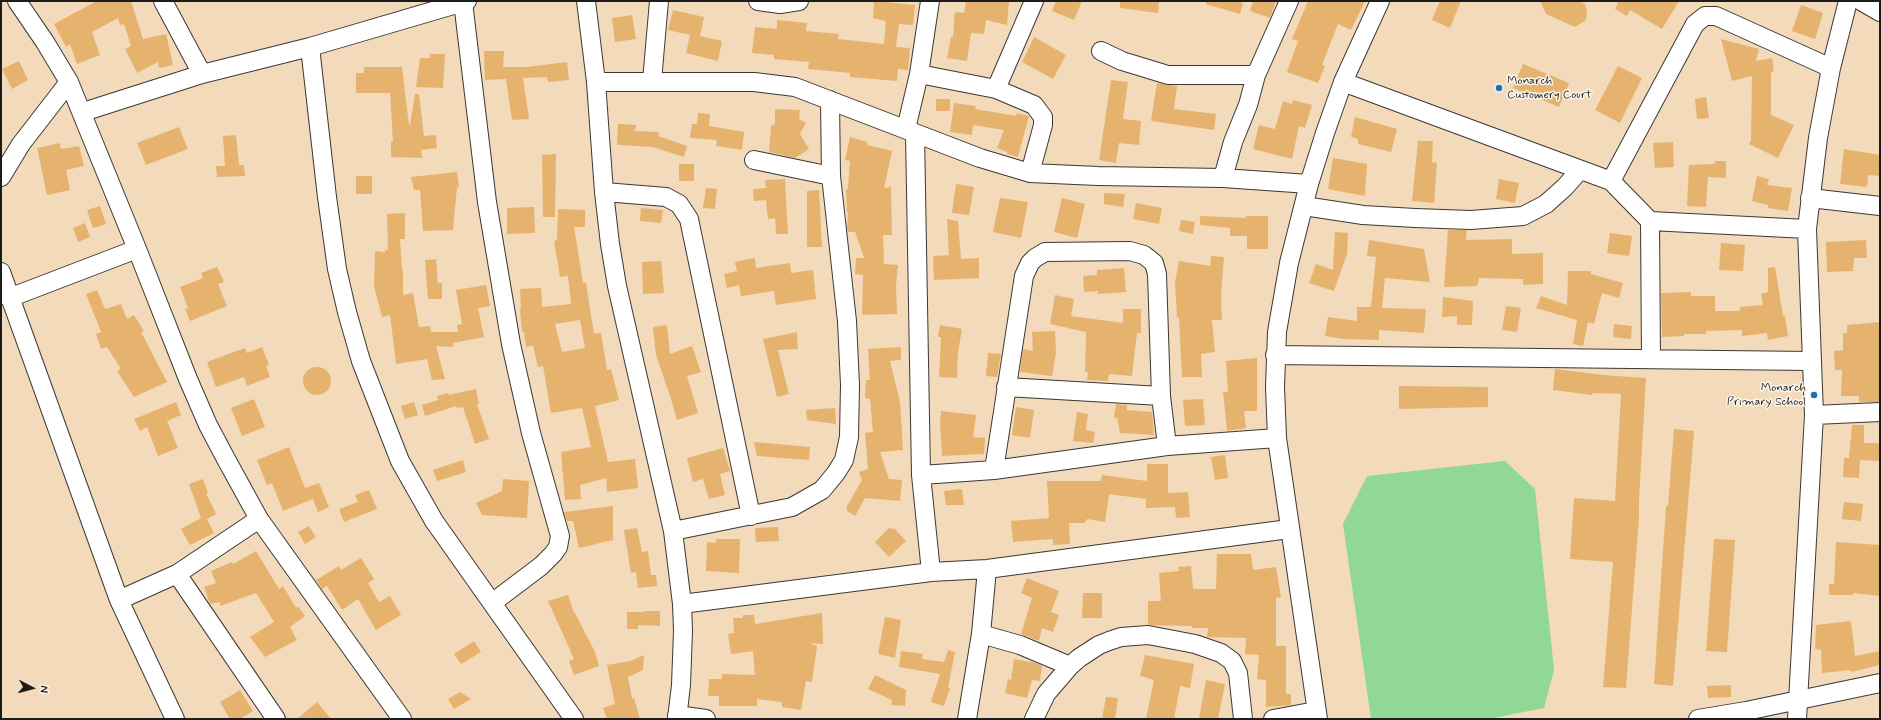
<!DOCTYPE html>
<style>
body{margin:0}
#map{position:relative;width:1881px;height:720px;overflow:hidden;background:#f2daba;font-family:Mynerve,sans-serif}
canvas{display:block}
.frame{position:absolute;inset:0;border:2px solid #1c1c1c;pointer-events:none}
.north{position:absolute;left:12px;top:668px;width:40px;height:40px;-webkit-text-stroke:3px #fbf7ec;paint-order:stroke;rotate:96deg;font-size:11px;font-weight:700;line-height:16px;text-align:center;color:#1c1c1c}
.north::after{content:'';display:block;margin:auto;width:14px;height:18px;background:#1c1c1c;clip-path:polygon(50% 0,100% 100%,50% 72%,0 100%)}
</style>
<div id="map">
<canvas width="1881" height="720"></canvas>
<div class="frame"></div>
<div class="north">N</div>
</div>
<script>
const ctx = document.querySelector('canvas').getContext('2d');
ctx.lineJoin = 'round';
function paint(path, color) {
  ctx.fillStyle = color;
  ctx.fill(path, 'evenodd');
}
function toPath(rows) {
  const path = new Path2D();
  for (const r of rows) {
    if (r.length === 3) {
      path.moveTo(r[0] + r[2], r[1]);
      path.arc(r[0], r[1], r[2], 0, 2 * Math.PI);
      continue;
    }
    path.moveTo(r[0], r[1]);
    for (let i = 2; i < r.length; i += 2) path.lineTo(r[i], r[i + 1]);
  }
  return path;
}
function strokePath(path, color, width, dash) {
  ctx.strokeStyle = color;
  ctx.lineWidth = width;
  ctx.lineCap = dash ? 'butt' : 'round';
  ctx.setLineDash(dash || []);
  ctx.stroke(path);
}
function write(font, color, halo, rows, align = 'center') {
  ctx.font = font + ' Mynerve,sans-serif';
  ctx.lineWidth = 3;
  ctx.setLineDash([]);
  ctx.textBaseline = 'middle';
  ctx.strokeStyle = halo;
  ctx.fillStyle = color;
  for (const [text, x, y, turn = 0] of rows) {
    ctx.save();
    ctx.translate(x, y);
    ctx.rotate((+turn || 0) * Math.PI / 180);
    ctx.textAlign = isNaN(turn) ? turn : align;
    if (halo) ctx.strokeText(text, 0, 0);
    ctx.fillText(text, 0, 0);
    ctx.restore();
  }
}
paint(toPath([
 [1505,461,1535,489,1554,670,1544,708,1488,719,1371,719,1343,524,1367,476]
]), '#90d893');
paint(toPath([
 [97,1,131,1,143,39,166,34,173,65,159,68,158,62,137,73,125,49,131,46,124,24,120,25,118,18,92,32,100,55,77,64,70,44,66,47,54,24],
 [874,1,915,5,913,25,899,24,896,47,910,48,908,70,898,69,897,81,850,77,850,73,808,69,809,62,774,59,774,55,752,53,755,27,777,29,777,20,807,23,806,31,839,34,838,39,884,44,886,21,873,18],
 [966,1,1009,1,1007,25,986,20,984,34,971,33,967,61,947,58,951,37,953,37,955,12,964,13],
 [1056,1,1082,1,1074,20,1052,11],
 [1120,1,1159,1,1158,13,1120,8],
 [1206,1,1236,1,1243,3,1240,14,1206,4],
 [1253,1,1276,1,1270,18,1250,11],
 [1308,1,1365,1,1351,30,1338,24,1322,65,1325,66,1318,83,1287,72,1298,41,1292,39],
 [1440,1,1461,1,1450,28,1432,20],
 [1540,1,1579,1,1585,4,1587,12,1586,20,1575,27,1546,14],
 [1614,1,1679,1,1662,29,1630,10,1627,16,1615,9,1618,3],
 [1801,5,1823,13,1815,39,1792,31],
 [673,10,704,17,700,36,722,41,718,61,686,53,690,35,668,30],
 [632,15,636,39,615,42,612,18],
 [1034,37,1066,55,1053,79,1022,62],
 [1721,39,1759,49,1756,61,1772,58,1774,71,1771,72,1771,115,1794,125,1778,158,1749,144,1751,140,1752,76,1732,81],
 [484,51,504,51,503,67,527,67,567,62,569,80,548,82,547,77,523,78,529,119,512,120,506,79,485,80],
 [430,54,445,54,443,88,416,87,420,58,430,58],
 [19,61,28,80,12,89,2,69],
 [1523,64,1569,83,1559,107,1513,88],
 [1618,66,1642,78,1620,123,1595,110],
 [364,67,402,67,409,125,410,125,415,94,419,94,424,136,436,135,437,148,421,150,422,158,391,157,391,141,393,142,390,93,356,93,356,73,364,73],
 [1111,80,1128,82,1123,119,1141,121,1139,145,1119,143,1116,163,1099,160],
 [1157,83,1177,86,1174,109,1216,114,1214,130,1151,121],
 [1706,97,1709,118,1697,119,1695,99],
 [936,99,950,99,950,111,936,111],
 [1293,100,1312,105,1305,128,1299,126,1292,159,1253,149,1259,125,1275,129,1283,101,1292,104],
 [954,103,976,106,975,109,1016,116,1017,113,1029,116,1018,157,1007,154,1007,152,997,148,1004,130,973,125,972,135,950,132],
 [775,109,800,110,799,119,806,123,800,134,809,149,795,158,769,152,771,126,775,124],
 [698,113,710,114,709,126,744,132,742,150,716,146,717,140,690,138,692,124,697,124],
 [1355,117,1397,129,1391,152,1358,144,1358,139,1351,137],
 [618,124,636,125,635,131,659,132,658,136,687,146,684,157,653,147,617,145],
 [179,127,188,149,146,165,137,143],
 [236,135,239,165,244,165,245,176,217,177,216,166,225,166,223,136],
 [850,137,867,142,867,145,892,151,884,188,891,187,892,235,883,235,884,264,898,265,896,286,897,314,862,315,863,275,855,274,856,258,864,258,855,232,848,232,847,229,848,212,847,212,846,189,848,189,850,161,845,160],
 [1418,141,1433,141,1432,162,1437,163,1434,203,1412,201],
 [1673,142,1674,167,1655,168,1653,143],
 [60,143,61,149,79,146,84,166,66,170,70,190,47,195,37,148],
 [1844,149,1880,155,1880,176,1868,175,1867,187,1840,184],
 [556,154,555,217,543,217,542,155],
 [1333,158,1367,164,1365,196,1328,189],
 [1715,161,1726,161,1726,178,1708,177,1706,207,1687,206,1689,165,1715,164],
 [679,164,694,164,694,181,679,181],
 [457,172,459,187,457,187,453,230,423,231,420,190,414,190,411,177],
 [356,176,372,176,372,194,356,194],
 [1757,176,1769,179,1767,185,1792,188,1788,211,1768,208,1768,205,1752,201],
 [785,179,788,234,776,234,775,218,768,219,766,200,754,201,753,189,766,188,765,180],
 [1499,179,1519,183,1515,203,1496,199],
 [956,184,974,187,969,215,952,213],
 [706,188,717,189,715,209,703,208],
 [819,190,822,247,807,247,807,191],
 [1104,193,1125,194,1123,207,1104,204],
 [1000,198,1028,202,1021,238,993,232],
 [1062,198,1085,204,1077,238,1054,232],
 [1136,203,1162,208,1159,224,1133,219],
 [100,206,106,224,93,228,87,210],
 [534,207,535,233,507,234,507,208],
 [641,208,663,210,661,223,640,221],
 [558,209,585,210,585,227,574,227,583,283,586,283,594,334,601,333,607,370,611,369,619,400,595,406,608,462,635,459,638,488,607,492,606,478,580,485,581,499,565,500,561,452,591,447,582,408,551,413,543,366,538,367,533,346,526,347,524,332,522,332,520,309,521,309,520,289,541,288,542,307,571,304,568,276,560,277,554,241,557,240],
 [580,320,585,348,562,352,555,324],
 [405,213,405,239,400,239,402,270,403,270,403,295,413,293,419,327,430,326,431,332,458,332,457,325,462,324,456,290,486,285,490,306,478,308,484,337,453,343,453,347,436,346,445,379,432,380,427,359,396,364,390,315,382,317,374,286,375,251,385,252,385,250,388,250,387,214],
 [1200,216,1246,218,1246,216,1268,216,1268,249,1247,249,1247,236,1230,236,1230,228,1200,225],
 [947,219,958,221,961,259,979,258,979,278,934,280,933,256,949,255],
 [1181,220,1195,222,1193,234,1179,231],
 [85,223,90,237,78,242,73,228],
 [1448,230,1467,230,1466,240,1512,239,1512,254,1543,253,1543,284,1523,285,1523,279,1479,278,1477,286,1444,287],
 [1335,232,1348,233,1347,254,1334,291,1309,283,1316,264,1333,270],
 [1610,233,1632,236,1629,256,1607,253],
 [1369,240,1424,249,1430,282,1385,278,1382,308,1426,309,1424,333,1379,330,1379,340,1344,339,1325,336,1328,317,1357,321,1357,307,1371,307,1376,257,1367,256],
 [1866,240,1867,258,1854,258,1853,271,1827,272,1826,242],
 [1721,243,1745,245,1743,271,1719,270],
 [1211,256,1224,257,1221,295,1222,320,1212,320,1215,352,1201,354,1202,377,1182,377,1179,318,1177,318,1175,282,1179,261,1210,266],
 [755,258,756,268,790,263,791,273,813,270,816,299,776,305,774,291,741,296,739,285,727,288,724,274,737,271,735,262],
 [436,259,438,283,442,283,442,299,428,299,425,260],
 [661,261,664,293,643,294,642,262],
 [217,267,224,282,218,284,227,306,190,321,185,309,188,308,180,287,203,278,201,273],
 [1775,267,1783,316,1785,316,1788,336,1768,340,1767,333,1742,336,1742,330,1706,331,1706,334,1684,334,1684,336,1662,337,1661,293,1691,292,1691,296,1715,296,1715,311,1740,311,1740,307,1763,305,1761,294,1768,292,1768,268],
 [1124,268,1126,292,1098,294,1098,291,1084,292,1083,276,1097,275,1097,270],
 [1568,271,1591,271,1591,274,1623,283,1619,298,1602,293,1594,324,1588,322,1583,346,1573,344,1577,320,1536,308,1541,296,1567,305],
 [97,290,105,309,121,304,127,319,134,315,144,331,141,332,167,382,134,397,117,371,121,369,107,347,101,349,96,334,101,332,86,294],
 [1055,295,1074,299,1071,316,1123,323,1123,309,1141,309,1141,333,1137,333,1132,376,1109,374,1108,381,1087,380,1088,372,1085,372,1086,332,1050,324],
 [1443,297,1473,301,1472,325,1457,325,1457,316,1442,317],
 [1506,306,1521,308,1517,332,1502,330],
 [1880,322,1880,402,1859,402,1859,396,1841,396,1842,370,1835,370,1834,351,1843,350,1843,333,1847,333,1847,325],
 [1614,324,1632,326,1631,339,1613,337],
 [667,325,670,354,692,346,701,372,687,376,698,413,677,420,671,399,656,355,653,327],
 [940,325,962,329,958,352,957,378,939,377,941,337,938,337],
 [1055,331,1056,352,1052,376,1020,372,1023,349,1033,351,1032,332],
 [797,332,798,349,778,350,789,394,777,397,763,339],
 [262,347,269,365,266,366,270,377,247,386,244,377,216,387,207,362,245,348,247,353],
 [901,347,901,360,890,361,900,402,903,450,880,452,889,479,902,480,900,501,865,498,855,516,847,511,847,506,862,480,859,472,868,469,865,433,873,432,870,399,865,398,866,380,870,380,868,349],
 [988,353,1001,354,997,377,986,376],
 [1257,358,1257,411,1244,411,1246,428,1227,431,1223,392,1228,392,1226,361],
 [317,381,14],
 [1555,369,1603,375,1646,378,1639,500,1639,517,1626,688,1603,687,1613,562,1570,559,1574,498,1615,501,1621,394,1593,393,1592,395,1553,390],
 [1399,386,1488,387,1488,407,1399,409],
 [476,389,479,404,477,404,489,439,475,444,463,407,457,408,456,406,425,416,422,405,438,400,437,396,448,393,449,395],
 [254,399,265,427,242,436,231,408],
 [1203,399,1205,425,1185,426,1183,400],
 [176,402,181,415,167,421,178,448,158,456,147,427,140,431,134,419],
 [414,402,418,415,405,419,401,406],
 [1116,404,1127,405,1127,410,1152,412,1154,435,1120,433,1117,418,1114,418],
 [1016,407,1034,410,1030,438,1012,435],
 [835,408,836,424,807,420,806,410],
 [941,411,976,415,973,437,985,438,984,454,942,456,940,422],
 [1077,412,1088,414,1086,430,1095,432,1093,443,1073,441],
 [1852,425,1864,425,1864,443,1880,443,1880,461,1860,460,1859,478,1843,477,1844,458,1849,458],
 [1674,429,1694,431,1673,686,1654,684,1666,506,1668,506],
 [754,442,810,447,809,460,757,456],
 [289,447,305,488,319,483,329,507,318,512,313,499,283,511,272,483,267,485,257,460],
 [723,448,730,471,720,474,725,495,709,499,703,479,693,482,687,458],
 [1225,455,1228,478,1215,480,1211,457],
 [463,460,466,472,437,481,433,470],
 [1147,464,1168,464,1168,493,1188,492,1190,517,1176,518,1175,507,1146,508,1146,499,1109,494,1105,522,1087,519,1085,523,1069,523,1070,544,1053,545,1053,539,1013,542,1011,521,1049,518,1047,481,1101,481,1102,475,1147,481],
 [203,479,208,493,206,493,216,514,207,519,214,533,190,545,181,529,201,518,189,484],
 [503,479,529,481,527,518,482,515,476,503,502,491],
 [962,489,964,505,946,505,944,491],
 [369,490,377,509,344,522,339,509,358,502,355,495],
 [1844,502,1863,504,1861,521,1842,519],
 [613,506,613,540,579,548,573,521,567,521,564,512],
 [309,526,316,537,305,544,298,532],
 [778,527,779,541,756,542,755,528],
 [637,528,642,552,648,551,651,575,656,575,657,586,638,588,636,572,631,573,624,530],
 [889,528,895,529,906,541,889,557,875,542],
 [716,539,740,539,739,573,706,571,707,542,716,543],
 [1714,539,1735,540,1727,652,1706,651],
 [1836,542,1880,545,1880,596,1853,593,1853,595,1829,595,1829,584,1834,584],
 [256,551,279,589,283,586,296,608,298,606,305,616,290,627,297,640,265,657,250,637,274,622,256,593,220,606,220,602,210,604,204,587,216,583,211,571,232,562,233,564],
 [1217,554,1251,554,1253,570,1276,567,1281,597,1276,598,1276,646,1286,646,1286,694,1291,694,1291,705,1266,707,1266,680,1257,679,1259,655,1245,654,1246,638,1207,637,1208,628,1192,628,1192,626,1148,625,1148,601,1161,601,1159,573,1179,571,1178,567,1191,566,1193,589,1216,589],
 [361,558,374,579,368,583,379,602,390,596,401,615,376,630,358,599,342,610,327,586,322,589,316,580,339,566,341,570],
 [1027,578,1059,591,1051,612,1059,615,1053,632,1042,628,1039,641,1021,634,1032,598,1021,593],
 [1083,593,1102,593,1102,618,1082,618],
 [568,595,574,613,575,613,595,652,599,666,574,675,569,661,574,659,548,601],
 [645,611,660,611,660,626,638,625,638,629,627,629,627,612,645,612],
 [822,613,823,644,809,643,817,646,812,682,806,681,801,710,782,707,782,702,757,699,757,706,719,706,719,696,708,696,709,679,722,679,722,674,755,675,753,651,731,654,728,634,734,633,733,618,743,618,743,615,754,615,755,624],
 [885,617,901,620,895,658,878,654],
 [1851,621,1855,656,1880,651,1880,665,1851,672,1851,670,1822,673,1821,650,1815,649,1816,625],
 [474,641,481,652,461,664,454,654],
 [948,650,955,652,948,688,950,688,944,706,931,702,940,674,899,667,901,651,923,654,922,659,944,662],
 [644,655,643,670,628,677,632,699,634,698,640,719,607,719,603,708,615,704,607,665,630,661],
 [1145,655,1194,664,1190,688,1180,686,1174,719,1146,719,1154,680,1140,676],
 [1014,659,1030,662,1031,661,1042,666,1040,681,1032,680,1027,698,1005,693,1008,679,1011,680],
 [875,675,906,690,905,706,891,705,892,700,868,689],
 [1206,680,1225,684,1218,719,1199,719],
 [1731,685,1731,697,1708,698,1707,686],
 [240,690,253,711,240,719,230,719,220,702],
 [460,692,471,699,454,709,448,699],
 [1106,697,1118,698,1115,719,1102,719],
 [317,702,331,719,297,719]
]), '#e6b36e');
const minor = toPath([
 [17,1,45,42,69,82,137,249,188,379,208,425,226,459,259,519,402,719],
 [163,1,202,74],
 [586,1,596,82,604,192,610,244,617,286,673,531,682,604,683,631,681,685,677,719],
 [758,1,780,4,799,1],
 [1861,1,1880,12],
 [463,2,487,202,511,344,531,433,560,536,558,547,553,554,541,566,492,603],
 [310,47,327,197,337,269,347,312,361,361,400,461,434,521,574,719],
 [1101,51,1122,61,1168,75,1256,75],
 [919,74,996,89,1034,105,1043,117,1043,125,1030,173],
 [652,81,659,1],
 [596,82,754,82,795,87,980,158,1030,173,1098,176,1223,178,1309,184],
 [1343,82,1611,181,1650,221,1651,359],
 [996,89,1034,1],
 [83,112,202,74,310,47,467,1],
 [906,129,919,74,930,1],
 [915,133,921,475,931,572],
 [754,160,831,176],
 [1,177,21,144,69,82],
 [1223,178,1233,142,1248,105,1256,75,1289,1],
 [1611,181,1695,24,1705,16,1716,16,1831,68],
 [604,192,666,197,679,204,689,219,751,516],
 [1810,198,1880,206],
 [1304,206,1363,215,1415,218,1471,220,1523,216,1546,204,1565,187,1580,170],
 [1650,221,1807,229],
 [1,272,119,600,175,719],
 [9,298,137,249],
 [1275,355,1811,361],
 [1006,387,1161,396],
 [1814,415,1880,412],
 [994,470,1024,276,1030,263,1035,258,1045,252,1130,251,1144,255,1154,263,1157,274,1161,396,1167,446],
 [921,475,994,470,1167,446,1277,438],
 [673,531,792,507,822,490,836,473,844,460,849,437,850,385,847,321,831,176,830,100],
 [177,574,276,719],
 [119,600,177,574,259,519],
 [682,604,931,572,987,569,1289,529],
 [981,634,1020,645,1070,666],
 [677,715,706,719],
 [967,719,981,634,987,569],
 [1034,719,1046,694,1070,666,1079,658,1099,645,1109,641,1121,637,1148,635,1195,644,1221,653,1232,661,1238,673,1243,719],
 [1273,719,1316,711],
 [1318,719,1277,438,1275,387,1277,332,1289,263,1309,184,1325,133,1343,82,1380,1],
 [1698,719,1746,711,1880,683],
 [1797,719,1814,415,1807,229,1818,138,1831,68,1848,1]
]);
strokePath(minor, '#3c3834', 20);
strokePath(minor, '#fff', 18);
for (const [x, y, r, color] of [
 [1499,88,4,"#1f6fb2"],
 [1814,395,4,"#1f6fb2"]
]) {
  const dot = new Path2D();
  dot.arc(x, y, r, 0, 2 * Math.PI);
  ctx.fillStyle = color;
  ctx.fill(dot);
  strokePath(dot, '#fbf7ec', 1.5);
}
write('12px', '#1c1c1c', '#fbf7ec', [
 ["Monarch",1507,81],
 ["Customery Court",1507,95],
 ["Monarch",1806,388,"right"],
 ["Primary School",1806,402,"right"]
], 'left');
</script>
